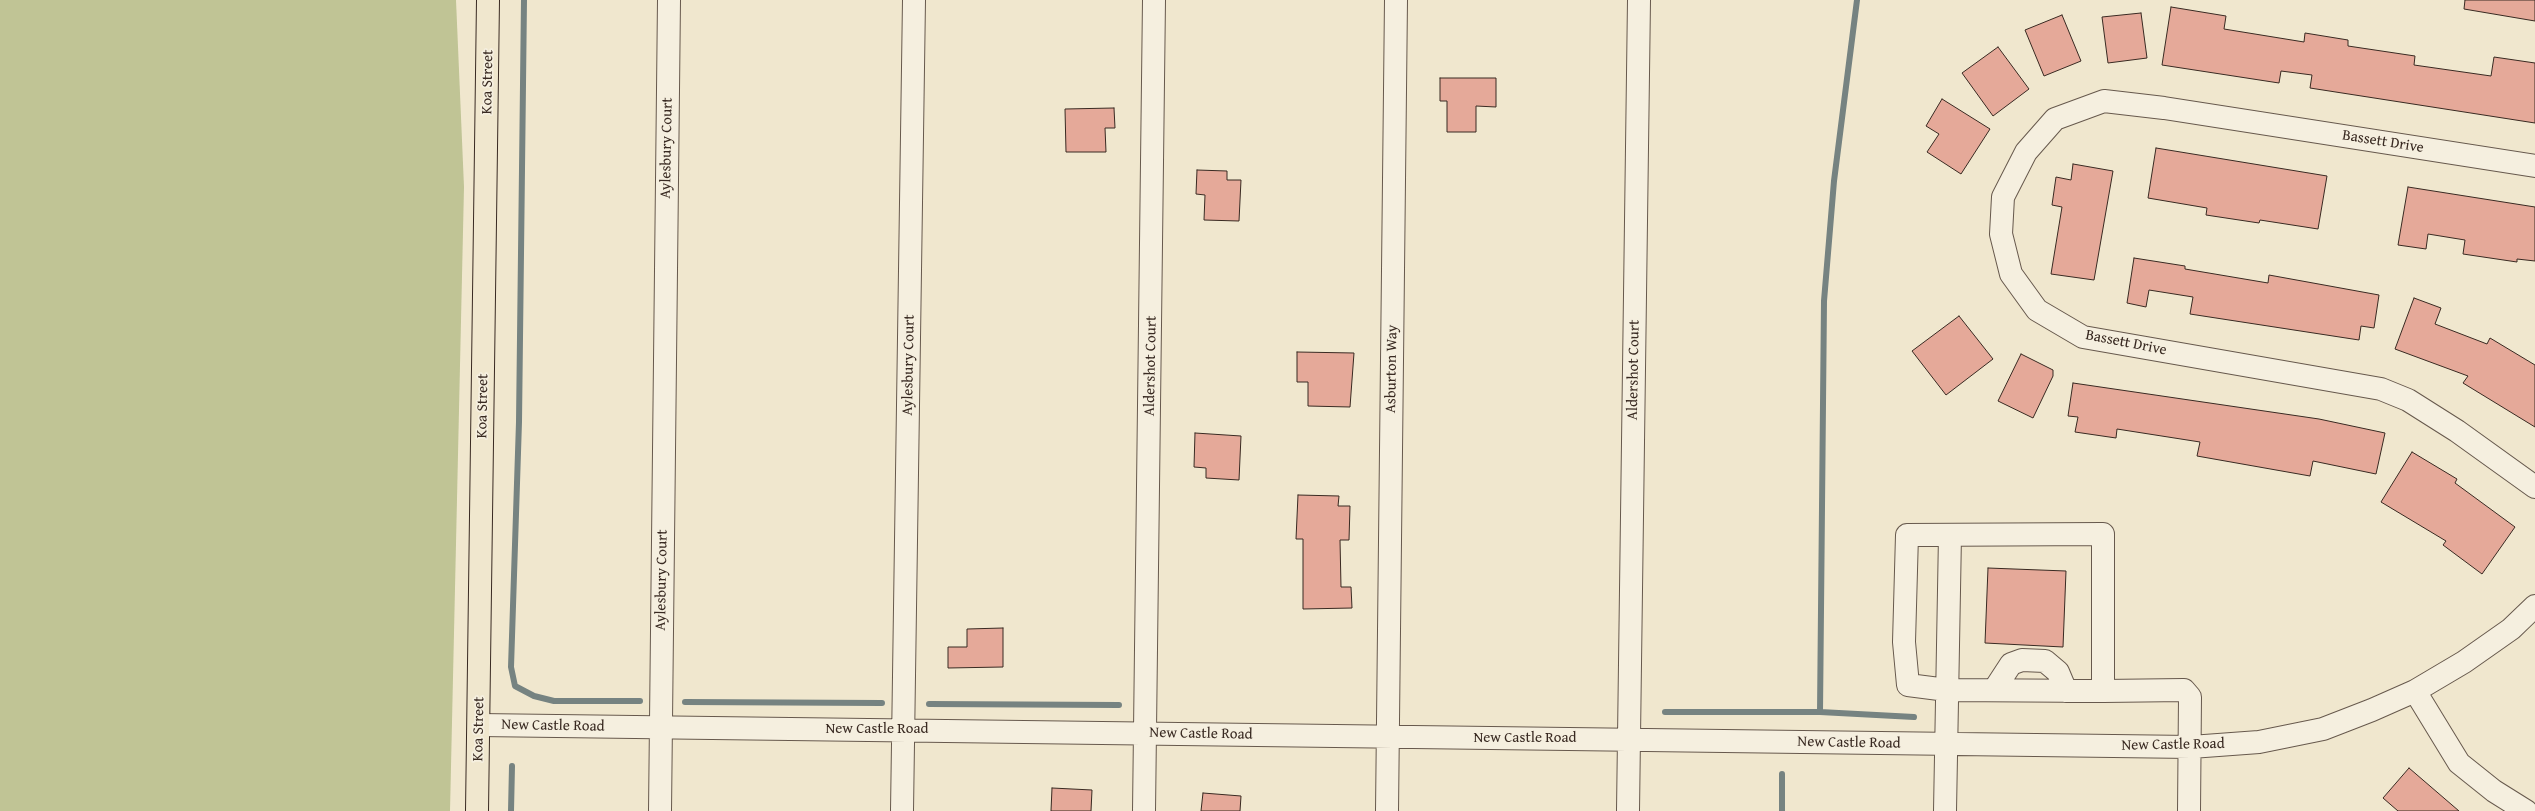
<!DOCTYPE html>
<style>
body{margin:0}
canvas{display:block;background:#f0e7ce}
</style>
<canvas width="2535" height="811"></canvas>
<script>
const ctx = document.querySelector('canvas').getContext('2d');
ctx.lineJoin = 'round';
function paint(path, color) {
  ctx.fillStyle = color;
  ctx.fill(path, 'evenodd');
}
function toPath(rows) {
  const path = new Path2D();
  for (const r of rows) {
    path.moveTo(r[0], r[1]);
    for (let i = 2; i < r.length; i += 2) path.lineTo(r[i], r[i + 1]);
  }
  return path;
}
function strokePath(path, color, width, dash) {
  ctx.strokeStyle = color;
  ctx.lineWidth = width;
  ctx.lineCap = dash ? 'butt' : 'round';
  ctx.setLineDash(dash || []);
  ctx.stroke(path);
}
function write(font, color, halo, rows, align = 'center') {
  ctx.font = font + ' "Gentium Book Plus",serif';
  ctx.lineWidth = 3.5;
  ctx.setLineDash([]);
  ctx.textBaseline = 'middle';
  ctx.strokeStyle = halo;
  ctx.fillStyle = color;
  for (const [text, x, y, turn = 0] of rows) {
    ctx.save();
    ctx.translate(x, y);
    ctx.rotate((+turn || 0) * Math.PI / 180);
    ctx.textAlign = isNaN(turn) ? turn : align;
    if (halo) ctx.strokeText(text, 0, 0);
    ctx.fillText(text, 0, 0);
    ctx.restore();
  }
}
paint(toPath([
 [0,0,456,0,464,187,450,811,0,811]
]), '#c0c495');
strokePath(toPath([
 [524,0,519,422,511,667,515,686,534,696,554,701,640,701],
 [685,702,882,703],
 [929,704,1119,705],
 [1665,712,1820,712,1914,717],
 [1820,712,1824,301,1834,181,1857,0],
 [511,811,512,766],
 [1782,811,1782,774]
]), '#768381', 6);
const building = toPath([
 [2465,0,2535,0,2535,21,2464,9,2465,0],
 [2171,7,2226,16,2224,29,2304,42,2305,33,2348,40,2348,46,2415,56,2414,65,2491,76,2494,57,2535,63,2535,123,2310,88,2312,75,2281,71,2279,83,2162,65,2171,7],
 [2141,13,2147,58,2108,63,2102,17,2141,13],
 [2062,15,2081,61,2044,76,2025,30,2062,15],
 [1998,47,2029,89,1993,116,1962,73,1998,47],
 [1440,78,1496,78,1496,107,1476,106,1476,132,1447,132,1447,101,1440,101,1440,78],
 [1942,99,1990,129,1961,174,1927,152,1939,134,1926,126,1942,99],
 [1114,108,1115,128,1105,128,1106,152,1066,152,1065,109,1114,108],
 [2156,148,2327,176,2318,229,2260,220,2259,223,2206,215,2207,208,2148,198,2156,148],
 [2073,164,2113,171,2094,280,2051,274,2062,207,2052,205,2056,177,2071,180,2073,164],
 [1197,170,1227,171,1227,180,1241,180,1239,221,1204,220,1205,195,1196,194,1197,170],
 [2408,187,2535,207,2535,261,2517,259,2517,262,2463,254,2465,240,2428,234,2426,249,2398,245,2408,187],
 [2134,258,2185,266,2185,269,2268,283,2269,275,2379,295,2374,328,2361,326,2359,340,2190,314,2193,297,2149,290,2146,307,2127,303,2134,258],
 [2414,298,2441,308,2435,324,2487,344,2490,338,2535,365,2535,427,2463,383,2468,376,2395,349,2414,298],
 [1959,316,1993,359,1946,395,1912,351,1959,316],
 [1297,352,1354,353,1350,407,1308,406,1308,382,1297,382,1297,352],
 [2021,354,2053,370,2053,376,2033,418,1998,401,2021,354],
 [2073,383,2319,419,2385,433,2376,474,2313,461,2310,476,2197,456,2200,442,2117,429,2116,438,2075,432,2078,417,2068,416,2073,383],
 [1195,433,1241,436,1239,480,1206,478,1206,468,1194,467,1195,433],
 [2412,452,2457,479,2455,483,2515,527,2482,574,2443,545,2446,541,2381,502,2412,452],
 [1298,495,1339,496,1338,506,1350,506,1349,540,1340,540,1341,587,1351,587,1352,608,1303,609,1303,539,1296,539,1298,495],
 [1988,568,2066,571,2063,647,1985,643,1988,568],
 [1003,628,1003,667,948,668,948,647,967,647,967,629,1003,628],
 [2409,768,2459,811,2398,811,2383,798,2409,768],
 [1052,788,1092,790,1091,811,1051,811,1052,788],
 [1203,793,1241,796,1240,811,1201,811,1203,793]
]);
paint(building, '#e5a999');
strokePath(building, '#392a22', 1);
const minor = toPath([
 [2535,166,2164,108,2104,101,2055,119,2026,152,2003,197,2001,234,2011,274,2037,310,2083,337,2381,389,2408,400,2457,431,2535,487],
 [1994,690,2011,664,2022,660,2045,661,2058,672,2066,691],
 [2103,691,1947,690,1908,685,1904,642,1907,535,2103,534,2103,691,2184,690,2190,697,2189,811],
 [2415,691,2459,763,2494,791,2526,811],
 [479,725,2191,747,2259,742,2323,729,2372,710,2415,691,2464,662,2511,629,2535,606],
 [660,811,669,0],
 [902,811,914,0],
 [1144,811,1154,0],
 [1387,811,1396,0],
 [1628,811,1639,0],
 [1945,811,1950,535]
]);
const major = toPath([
 [477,811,488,0]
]);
strokePath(minor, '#67594d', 24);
strokePath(major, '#392a22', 24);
strokePath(minor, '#f5efdf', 22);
strokePath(major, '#f0e7ce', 22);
write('15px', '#392a22', '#f5efdf', [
 ["Koa Street",488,82,-89],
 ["Bassett Drive",2383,142,9],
 ["Aylesbury Court",667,148,-89],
 ["Bassett Drive",2126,343,11],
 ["Aylesbury Court",909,365,-89],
 ["Aldershot Court",1151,366,-89],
 ["Asburton Way",1392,369,-89],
 ["Aldershot Court",1634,370,-89],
 ["Koa Street",483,406,-89],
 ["Aylesbury Court",662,580,-89],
 ["New Castle Road",553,726,1],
 ["Koa Street",479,729,-89],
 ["New Castle Road",877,729],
 ["New Castle Road",1201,734,1],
 ["New Castle Road",1525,738],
 ["New Castle Road",1849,743,1],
 ["New Castle Road",2173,745,-1]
]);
</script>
